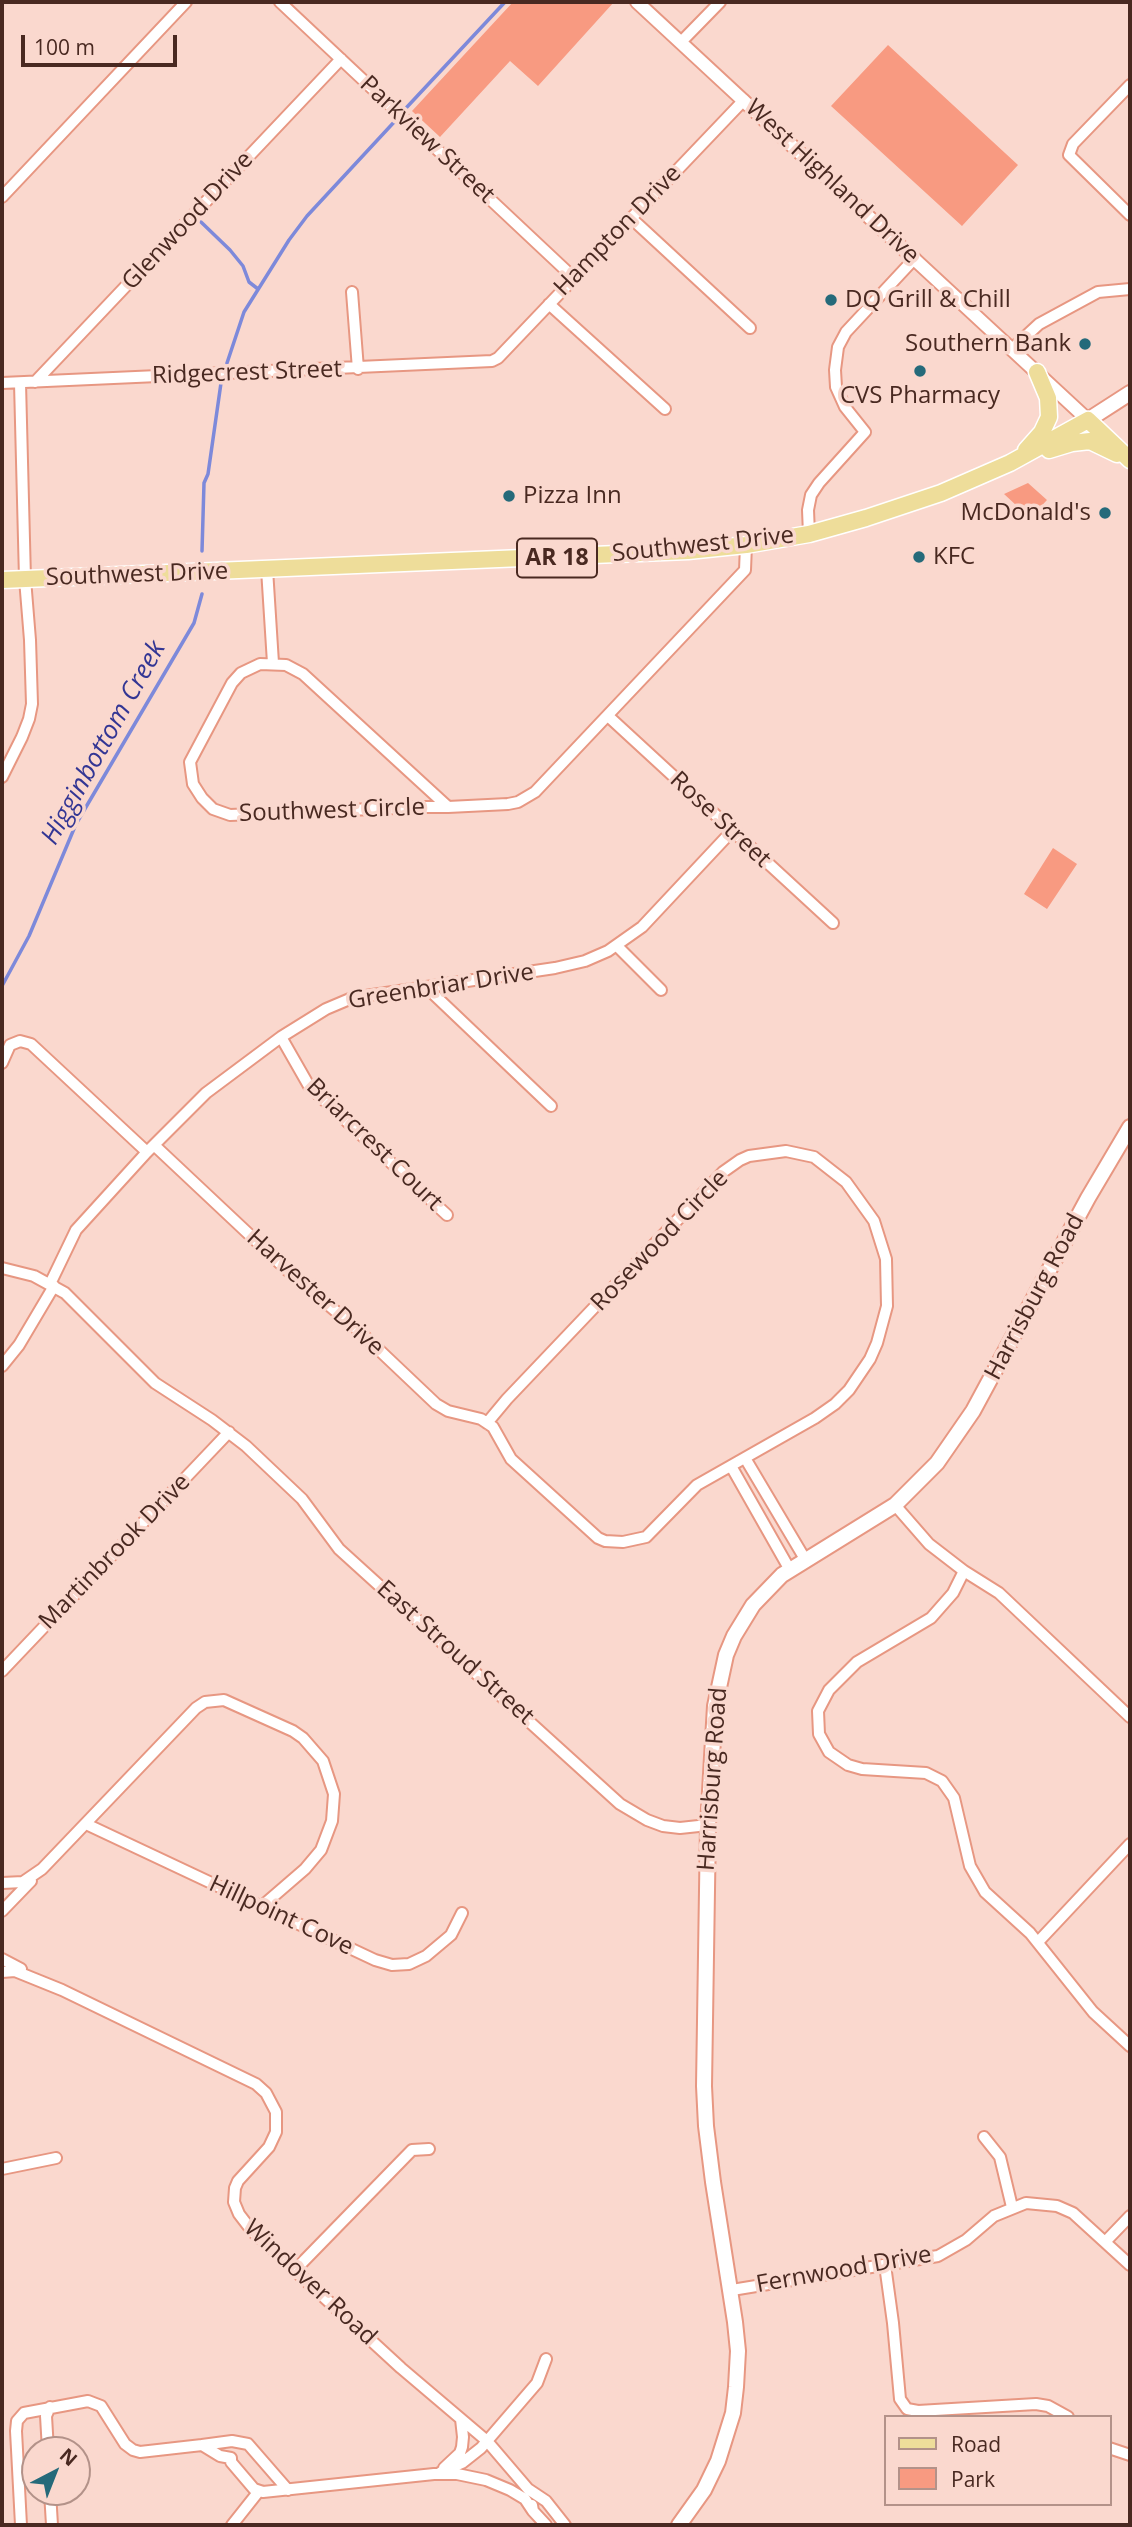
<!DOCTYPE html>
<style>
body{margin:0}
#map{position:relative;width:1132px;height:2527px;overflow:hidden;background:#fad8ce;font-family:"Open Sans",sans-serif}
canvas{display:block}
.frame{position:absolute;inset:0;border:4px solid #492921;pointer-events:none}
.legend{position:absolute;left:884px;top:2415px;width:228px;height:91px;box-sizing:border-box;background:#fad8ce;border:2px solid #b39289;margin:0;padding:9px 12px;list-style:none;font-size:21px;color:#492921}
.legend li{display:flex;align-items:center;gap:14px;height:35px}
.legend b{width:35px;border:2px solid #b39289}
.north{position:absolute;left:21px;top:2436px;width:70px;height:70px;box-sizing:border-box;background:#fad8ce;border:2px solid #b39289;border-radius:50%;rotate:42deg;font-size:19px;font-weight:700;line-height:28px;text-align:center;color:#492921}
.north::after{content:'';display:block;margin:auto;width:24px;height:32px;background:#256a7a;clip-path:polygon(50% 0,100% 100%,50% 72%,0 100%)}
.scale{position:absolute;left:21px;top:35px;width:156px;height:32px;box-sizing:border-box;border:4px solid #492921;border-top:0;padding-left:9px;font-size:21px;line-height:24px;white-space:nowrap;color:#492921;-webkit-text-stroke:5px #fad8ce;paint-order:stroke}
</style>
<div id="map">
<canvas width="1132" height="2527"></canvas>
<div class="frame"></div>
<ul class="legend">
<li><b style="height:9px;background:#eedd9a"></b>Road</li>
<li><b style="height:19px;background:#f89a81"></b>Park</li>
</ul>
<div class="north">N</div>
<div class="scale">100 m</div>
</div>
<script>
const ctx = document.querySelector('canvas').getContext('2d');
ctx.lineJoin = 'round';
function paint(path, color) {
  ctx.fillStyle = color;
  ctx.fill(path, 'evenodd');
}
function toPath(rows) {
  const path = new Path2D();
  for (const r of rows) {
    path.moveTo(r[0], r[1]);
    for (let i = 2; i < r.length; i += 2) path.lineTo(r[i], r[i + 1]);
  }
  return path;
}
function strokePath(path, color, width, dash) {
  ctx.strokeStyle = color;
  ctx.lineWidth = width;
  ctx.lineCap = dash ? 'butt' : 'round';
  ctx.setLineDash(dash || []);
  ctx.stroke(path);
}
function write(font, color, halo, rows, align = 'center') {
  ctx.font = font + ' "Open Sans",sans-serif';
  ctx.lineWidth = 7;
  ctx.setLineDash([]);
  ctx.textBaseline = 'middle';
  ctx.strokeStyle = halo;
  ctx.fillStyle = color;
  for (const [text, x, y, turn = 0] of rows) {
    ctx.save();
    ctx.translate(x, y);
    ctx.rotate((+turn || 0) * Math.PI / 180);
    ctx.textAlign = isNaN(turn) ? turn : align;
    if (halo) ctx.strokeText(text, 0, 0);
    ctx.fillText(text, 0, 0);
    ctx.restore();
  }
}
paint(toPath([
 [513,2,614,2,538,86,510,61,440,137,412,111],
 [888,45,1018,165,962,226,831,106],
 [1028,483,1047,500,1030,518,1004,494],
 [1053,848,1077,864,1047,909,1024,894]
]), '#f89a81');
strokePath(toPath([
 [407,107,505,2],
 [201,222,230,250,243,266,249,282,258,289],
 [227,363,244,312,289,240,307,216,396,120],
 [202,551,204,483,208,474,221,383],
 [2,986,29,936,76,824,194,623,202,594]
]), '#7d89da', 3.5);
const minor = toPath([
 [280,2,574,278],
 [681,42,720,2],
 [1130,85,1073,144,1069,155,1130,215],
 [2,197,186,2],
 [631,218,750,328],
 [352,292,358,369],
 [549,304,665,409],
 [1012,349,1039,324,1098,292,1130,289],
 [35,382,341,59],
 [2,383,492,361,498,358,744,100],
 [809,534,808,510,811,495,819,483,865,432,845,407,836,387,835,370,838,347,846,332,915,258],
 [267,569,273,663],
 [608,716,833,923],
 [2,777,22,737,29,719,32,704,30,640,25,579,20,383],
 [448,807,303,674,286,665,260,664,241,673,232,683,190,762,193,784,202,798,213,809,230,815,420,807,448,807,508,804,518,802,535,792,745,570,746,545],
 [617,946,661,990],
 [426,987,551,1106],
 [281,1037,309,1086,447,1215],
 [2,1063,10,1045,20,1041,31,1044,147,1152],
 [154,1145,287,1270,358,1330,436,1404,448,1411,481,1419,493,1427,511,1459,598,1538,605,1541,623,1542,646,1537,697,1485,815,1418,835,1404,849,1390,870,1359,877,1343,887,1306,886,1259,874,1221,846,1182,814,1157,786,1151,749,1156,740,1160,723,1172,507,1399,487,1423],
 [2,1268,34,1276,65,1293,155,1383,212,1420,246,1446,302,1499,339,1549,620,1804,647,1820,663,1826,680,1828,708,1825],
 [50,1284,76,1230,147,1152,206,1093,281,1037,326,1009,352,998,555,968,585,961,608,951,642,927,732,831],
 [2,1366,19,1345,54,1286],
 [745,1458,805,1559],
 [731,1466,790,1570],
 [895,1505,929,1544,964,1571,999,1593,1130,1717],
 [964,1571,953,1593,931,1618,857,1662,829,1690,818,1711,819,1734,829,1752,848,1765,862,1769,926,1773,942,1781,954,1798,970,1866,985,1892,1030,1933,1093,2012,1130,2046],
 [2,1671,229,1432],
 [86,1824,375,1960,392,1965,409,1964,426,1956,451,1935,462,1913],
 [2,1883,23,1882,42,1869,196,1708,205,1702,224,1700,293,1731,303,1738,323,1761,334,1794,332,1821,321,1850,305,1869,261,1907],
 [2,1911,31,1881],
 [1038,1942,1130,1844],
 [2,1959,21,1969],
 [2,1972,15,1971,62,1990,256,2084,266,2093,276,2112,276,2132,269,2147,238,2181,235,2188,234,2202,239,2214,252,2231,401,2368,487,2441,528,2489,546,2501,565,2525],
 [984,2137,1000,2157,1012,2207],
 [2,2169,56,2158],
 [1106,2241,1130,2216],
 [885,2265,893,2323,900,2399,907,2409,918,2411,1036,2404,1048,2406,1068,2417],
 [295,2270,412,2150,429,2149],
 [732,2290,938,2256,966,2240,994,2216,1026,2203,1057,2206,1073,2213,1130,2265],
 [202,2445,232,2441,248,2444,288,2490],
 [1109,2448,1130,2455],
 [48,2450,46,2416,50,2407],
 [231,2458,231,2462,254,2489,263,2492,434,2474,457,2474,486,2480,510,2490,525,2499,533,2511],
 [444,2468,460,2453,462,2447,463,2437,461,2419],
 [441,2472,462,2463,481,2448,537,2383,546,2359],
 [50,2492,52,2525],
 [532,2505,533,2511,546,2525],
 [21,2525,16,2431,17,2421,24,2413,88,2401,101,2406,125,2444,133,2450,140,2452,202,2445,220,2456,231,2458],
 [232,2525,259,2491]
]);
const tertiary = toPath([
 [637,2,1088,420]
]);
const secondary = toPath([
 [1088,420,1130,393],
 [679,2525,704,2490,718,2461,733,2413,736,2387,738,2351,735,2322,713,2182,706,2126,704,2086,708,1825,715,1706,726,1655,734,1636,753,1605,782,1575,895,1505,937,1463,973,1411,1088,1198,1130,1127]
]);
const primary = toPath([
 [1026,450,1042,432,1049,417,1048,398,1037,372],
 [1049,450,1072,443,1090,441,1117,454],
 [2,580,688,551,746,545,809,534,866,518,941,493,1010,463,1088,420,1130,460]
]);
strokePath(minor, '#e79782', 14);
strokePath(tertiary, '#e79782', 16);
strokePath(secondary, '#e79782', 18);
strokePath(primary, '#fff', 19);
strokePath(minor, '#fff', 10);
strokePath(tertiary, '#fff', 12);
strokePath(secondary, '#fff', 14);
strokePath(primary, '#eedd9a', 16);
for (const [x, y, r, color] of [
 [831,300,7,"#256a7a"],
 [1085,344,7,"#256a7a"],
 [920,371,7,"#256a7a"],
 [509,496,7,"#256a7a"],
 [1105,513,7,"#256a7a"],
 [919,557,7,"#256a7a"]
]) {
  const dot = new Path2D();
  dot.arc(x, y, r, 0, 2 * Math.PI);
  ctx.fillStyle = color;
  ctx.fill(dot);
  strokePath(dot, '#fad8ce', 2.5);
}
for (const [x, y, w] of [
 [557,558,80]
]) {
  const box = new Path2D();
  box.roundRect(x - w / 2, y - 19.5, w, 39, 5);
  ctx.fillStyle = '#fad8ce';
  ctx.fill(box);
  strokePath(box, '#492921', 2);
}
write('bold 23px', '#492921', null, [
 ["AR 18",557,558]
]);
write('24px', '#492921', '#fad8ce', [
 ["Parkview Street",427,140,43],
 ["West Highland Drive",832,182,43],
 ["Glenwood Drive",188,221,-47],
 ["Hampton Drive",618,231,-46],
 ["Ridgecrest Street",247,373,-2],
 ["Southwest Drive",703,545,-6],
 ["Southwest Drive",137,575,-2],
 ["Southwest Circle",332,811,-2],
 ["Rose Street",720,820,43],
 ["Greenbriar Drive",441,987,-9],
 ["Briarcrest Court",374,1145,44],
 ["Rosewood Circle",660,1241,-46],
 ["Harvester Drive",315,1293,42],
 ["Harrisburg Road",1035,1297,-62],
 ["Martinbrook Drive",115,1552,-46],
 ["East Stroud Street",455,1653,42],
 ["Harrisburg Road",713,1779,-86],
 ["Hillpoint Cove",281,1916,25],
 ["Fernwood Drive",844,2270,-10],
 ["Windover Road",310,2283,43]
]);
write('24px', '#492921', '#fad8ce', [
 ["DQ Grill & Chill",845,300],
 ["Southern Bank",1071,344,"right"],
 ["CVS Pharmacy",920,396,"center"],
 ["Pizza Inn",523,496],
 ["McDonald's",1091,513,"right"],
 ["KFC",933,557]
], 'left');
write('italic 26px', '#333694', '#fad8ce', [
 ["Higginbottom Creek",104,743,-61]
]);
</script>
